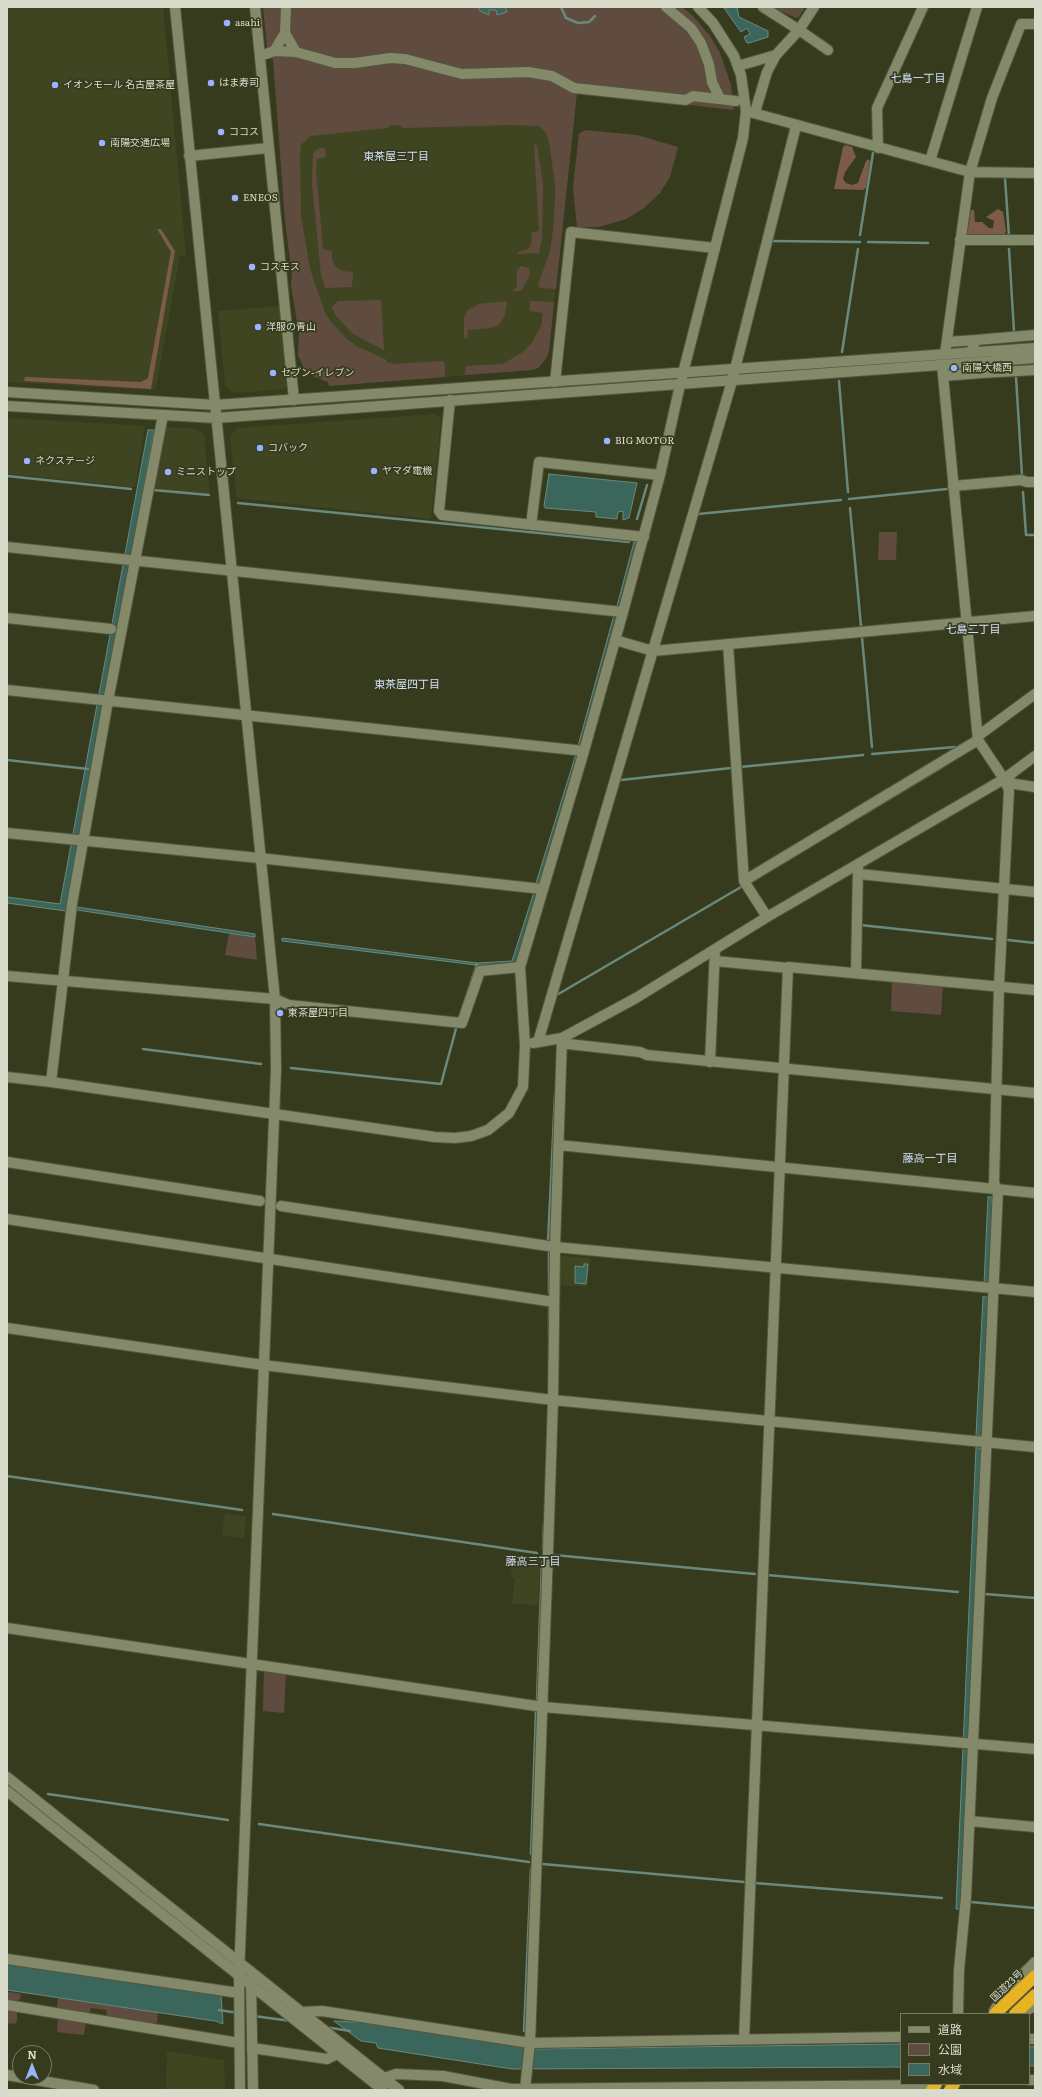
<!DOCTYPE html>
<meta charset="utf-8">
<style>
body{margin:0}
#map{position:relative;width:1042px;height:2097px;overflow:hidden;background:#373b1e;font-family:Literata,"Noto Sans JP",serif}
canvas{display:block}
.frame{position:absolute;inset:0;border:8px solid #d9dccb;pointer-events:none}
.legend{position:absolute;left:900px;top:2013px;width:130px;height:72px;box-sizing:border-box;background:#373b1e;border:1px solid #787b63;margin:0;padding:5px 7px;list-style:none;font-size:12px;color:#d9dccb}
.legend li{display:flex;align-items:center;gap:8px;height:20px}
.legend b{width:20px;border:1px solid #787b63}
.north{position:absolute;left:12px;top:2045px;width:40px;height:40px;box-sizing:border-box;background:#373b1e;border:1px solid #787b63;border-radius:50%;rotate:0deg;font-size:11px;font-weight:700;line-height:16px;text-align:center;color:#d9dccb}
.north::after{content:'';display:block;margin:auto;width:14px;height:18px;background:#9ab5fd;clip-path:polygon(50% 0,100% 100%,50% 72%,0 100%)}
</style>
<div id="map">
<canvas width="1042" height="2097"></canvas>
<div class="frame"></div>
<ul class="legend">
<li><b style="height:5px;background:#84896a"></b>道路</li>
<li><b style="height:11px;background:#604c3f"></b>公園</li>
<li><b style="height:11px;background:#3a665b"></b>水域</li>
</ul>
<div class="north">N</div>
</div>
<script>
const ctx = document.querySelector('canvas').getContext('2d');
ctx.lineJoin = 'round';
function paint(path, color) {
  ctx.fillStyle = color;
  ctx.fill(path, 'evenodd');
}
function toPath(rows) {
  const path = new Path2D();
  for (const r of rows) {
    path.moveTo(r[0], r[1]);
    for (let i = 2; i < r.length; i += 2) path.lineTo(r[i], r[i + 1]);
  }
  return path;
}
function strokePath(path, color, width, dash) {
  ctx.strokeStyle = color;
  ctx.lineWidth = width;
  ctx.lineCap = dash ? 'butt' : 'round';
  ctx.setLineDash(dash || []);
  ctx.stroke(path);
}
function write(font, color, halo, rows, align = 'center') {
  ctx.font = font + ' Literata,"Noto Sans JP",serif';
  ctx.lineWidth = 3.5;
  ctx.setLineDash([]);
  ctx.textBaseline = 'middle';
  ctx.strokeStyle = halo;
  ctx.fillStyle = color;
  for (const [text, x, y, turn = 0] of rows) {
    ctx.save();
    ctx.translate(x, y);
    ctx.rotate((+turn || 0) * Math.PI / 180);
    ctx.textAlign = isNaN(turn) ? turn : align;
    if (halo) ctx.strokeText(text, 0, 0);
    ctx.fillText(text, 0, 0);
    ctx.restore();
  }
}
paint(toPath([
 [7,7,163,7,186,256,180,255,156,388,153,390,7,382],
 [273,59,577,92,549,351,548,356,538,368,532,370,329,386,328,382,313,376,305,370,298,355,299,334,291,285,292,275,285,220],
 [280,306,287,386,285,389,234,393,225,386,218,311],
 [436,414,441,418,431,519,237,498,230,437,237,428],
 [7,418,145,426,135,487,7,474],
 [166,427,197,429,204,435,210,495,153,489,163,430],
 [559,1256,590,1258,587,1287,560,1285],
 [225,1514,246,1516,244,1538,222,1535],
 [513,1555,540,1559,538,1606,512,1603,515,1578,511,1577],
 [167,2051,224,2060,225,2090,166,2090]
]), '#404521');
paint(toPath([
 [263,7,682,7,693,16,710,36,720,53,731,85,734,110,577,92,556,289,540,288,538,285,550,251,553,230,555,200,555,184,549,142,546,133,539,126,511,125,403,128,398,125,391,125,387,128,310,136,301,145,300,155,301,216,310,269,325,313,332,323,347,339,356,346,385,359,387,362,395,364,442,361,445,363,445,377,329,386,328,382,313,376,305,370,298,355,299,334,291,285,292,275,285,220,273,59,268,58],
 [772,7,805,7,799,17,796,18],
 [585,130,637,135,678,147,670,177,660,193,643,209,626,219,599,227,577,227,573,187,579,134],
 [534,144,537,146,543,184,542,239,539,253,517,254,518,252,528,249,531,245,532,232,539,231],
 [320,148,325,148,326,157,317,159,316,171,323,249,332,251,332,260,336,267,343,271,353,272,352,287,325,288,321,275,312,183,313,155,314,151],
 [521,266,529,268,530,275,521,291,512,291,517,287,517,271],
 [381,300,384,350,353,334,335,315,332,307,338,301],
 [507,301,505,315,499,325,490,328,468,330,467,339,464,337,464,317,468,310,479,304],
 [530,301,554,302,549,351,545,360,538,368,532,370,465,375,466,366,503,364,523,352,531,344,541,326,543,313,530,311],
 [879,532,897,532,896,560,878,560],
 [229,933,255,937,257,960,225,955],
 [892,980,943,985,941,1015,891,1011],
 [264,1670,286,1673,284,1713,263,1711],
 [7,1992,18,1993,21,1995,20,1999,16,2002,7,2001],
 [58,1998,158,2012,157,2022,153,2025,107,2017,106,2010,91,2008,89,2014,57,2009],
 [7,2007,17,2011,17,2021,15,2024,7,2023],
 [58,2018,86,2022,84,2035,57,2032]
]), '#604c3f');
paint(toPath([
 [845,145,852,147,856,157,845,172,843,179,846,183,852,185,858,183,866,161,868,159,870,161,866,188,863,190,834,189,843,147],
 [998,209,1003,212,1006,231,1004,236,966,234,971,210,974,210,975,222,982,222,989,228,993,228,994,221,986,217],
 [157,229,161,229,175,251,151,389,24,381,25,377,141,382,148,378,171,252]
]), '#7c5c48');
const water = toPath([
 [478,7,505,7,507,12,497,15,496,10,489,10,489,15,480,11,478,7],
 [737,7,739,17,768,31,768,37,749,43,747,43,744,37,750,34,747,28,741,32,724,8,737,7],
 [148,430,154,430,66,911,7,903,7,897,60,904,148,430],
 [549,474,637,483,629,518,623,520,623,511,618,512,617,519,596,517,596,512,545,508,544,506,549,474],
 [634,542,637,543,620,606,617,606,634,542],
 [614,615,617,617,582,746,578,746,614,615],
 [576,754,579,756,539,883,536,883,576,754],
 [534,892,536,894,517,960,513,964,476,965,282,941,282,938,477,963,512,961,534,892],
 [77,907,255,934,255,937,77,910,77,907],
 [988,1197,992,1197,989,1284,984,1284,988,1197],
 [584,1264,588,1264,586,1284,575,1283,575,1266,584,1267,584,1264],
 [983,1297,989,1297,982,1435,976,1436,983,1297],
 [976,1447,981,1449,962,1909,956,1909,976,1447],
 [7,1963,221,1995,223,2024,215,2021,7,1990,7,1963],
 [334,2021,373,2023,532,2049,901,2044,901,2067,512,2069,378,2048,376,2043,361,2041,334,2021],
 [1035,2046,1035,2066,1029,2066,1029,2047,1035,2046]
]);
paint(water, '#3a665b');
strokePath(water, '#6a897d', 1);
strokePath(toPath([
 [561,7,566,18,578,23,589,22,595,16],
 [1005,178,1009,236],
 [860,235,873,153],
 [771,241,860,242],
 [868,242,928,243],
 [1009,249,1014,331],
 [842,352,858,249],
 [1016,377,1022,475],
 [839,381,848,492],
 [7,476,131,489],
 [153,490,209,495],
 [1023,492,1026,535,1035,535],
 [849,499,947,489],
 [238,503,629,542],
 [850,508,861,626],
 [698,514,841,500],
 [637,519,647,485],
 [862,637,872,747],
 [872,754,955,747],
 [7,760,88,769],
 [740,767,863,755],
 [621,780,731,768],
 [861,816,941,768],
 [860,925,992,939],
 [1008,940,1035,943],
 [555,996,741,887],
 [461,1012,477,964],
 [143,1049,261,1064],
 [291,1068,441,1084,457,1025],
 [548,1243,555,1095],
 [549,1293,549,1251],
 [549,1307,549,1334],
 [7,1476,242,1510],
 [273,1514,537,1553],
 [543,1549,544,1523],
 [554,1555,755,1574],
 [767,1575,958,1592],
 [985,1594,1035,1598],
 [537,1701,542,1562],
 [48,1794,228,1820],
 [259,1824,529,1862],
 [531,1854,536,1712],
 [543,1864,744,1882],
 [755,1883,942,1898],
 [971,1902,1035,1908],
 [219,2010,238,2013],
 [254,2016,291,2021],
 [325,2027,350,2031],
 [524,2031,531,1869]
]), '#6a897d', 2.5);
const street = toPath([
 [255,7,294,400],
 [666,7,691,28,701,43,709,64,712,82,720,99],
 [814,7,799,30,828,50],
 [285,33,296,52],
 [274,51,285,33,286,7],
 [266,54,274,51,296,52,335,63,355,63,390,58,405,59,462,74,528,72,552,76,574,88,686,100,693,96,736,101],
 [738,66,776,55],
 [746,111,970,172,1035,173],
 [755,112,767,72,776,55,799,30,763,7],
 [878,148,877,108,923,7],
 [189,156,268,148],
 [930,161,977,7],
 [960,240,1035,240],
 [947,342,976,340],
 [971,352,976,340,1035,335],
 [945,354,970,172,992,98,1021,24,1035,24],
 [967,363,981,373,1035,370],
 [942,365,978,740,1004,779,1009,790,999,986,994,1184,998,1189,966,1897,959,1970,958,2014],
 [943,376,981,373],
 [555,382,571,232,715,248],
 [450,400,439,511,442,515,644,537],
 [953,486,1021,480,1027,482,1035,482],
 [531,525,539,462,660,475],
 [7,547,623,612],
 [7,618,111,629],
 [615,640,653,651,1035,616],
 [728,644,744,881,767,917],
 [7,690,584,751],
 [978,736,1035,694],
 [1004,779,1015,784,1035,787],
 [7,833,259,858,542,889],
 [859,874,1035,892],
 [744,881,978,740],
 [715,961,788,968],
 [856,973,858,867],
 [7,976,275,999,289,1005,462,1023,480,971,520,967],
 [562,1038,568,1044,640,1052,647,1055,1035,1093],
 [538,1042,732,381,796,126],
 [533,1043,562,1038,636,998,767,917,1004,779,1035,756],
 [710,1062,715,949],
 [7,1077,51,1082,435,1137,455,1138,471,1136,488,1130,509,1113,523,1087,525,1045,520,967,584,751,623,612,660,475,680,385],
 [51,1082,72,904,108,701,163,415],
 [558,1145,1035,1193],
 [7,1162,260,1201],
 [281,1206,555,1247,1035,1292],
 [7,1219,554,1302],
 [7,1328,263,1365,553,1400,1035,1447],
 [7,1628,543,1707,1035,1749],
 [969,1821,1035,1827],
 [7,1959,239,1993],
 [7,2005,239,2043],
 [994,2011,1009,1988,1035,1962],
 [301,2012,322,2011,530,2043,901,2037],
 [1019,2014,1035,2006],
 [1029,2039,1035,2039],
 [744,2040,788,967,1035,990],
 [252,2048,327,2059,337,2054],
 [384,2078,396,2074,443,2076,511,2089,935,2085],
 [1029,2080,1035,2080],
 [525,2089,530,2043,548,1552,553,1400,555,1247,562,1038]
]);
const secondary = toPath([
 [175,7,275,999,276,1070,239,1975,240,2090],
 [682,377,743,138,746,111,741,75,734,56,713,23,698,7],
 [7,392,215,405,1035,348],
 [7,406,216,418,1035,358],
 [7,1777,399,2090],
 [7,1791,383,2090],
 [251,1982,253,2090],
 [7,2075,94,2090]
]);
const highway = toPath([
 [995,2014,1035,1976],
 [1015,2014,1035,1995],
 [932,2090,936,2084],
 [950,2090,954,2084]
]);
strokePath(street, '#52563d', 12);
strokePath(secondary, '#52563d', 12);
strokePath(highway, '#52563d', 14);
strokePath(street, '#84896a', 10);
strokePath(secondary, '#84896a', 10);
strokePath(highway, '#e8b220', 12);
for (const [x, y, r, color] of [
 [227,23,4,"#9ab5fd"],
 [211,83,4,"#9ab5fd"],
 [55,85,4,"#9ab5fd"],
 [221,132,4,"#9ab5fd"],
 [102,143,4,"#9ab5fd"],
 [235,198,4,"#9ab5fd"],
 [252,267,4,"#9ab5fd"],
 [258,327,4,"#9ab5fd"],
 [954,368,4,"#9ab5fd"],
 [273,373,4,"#9ab5fd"],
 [607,441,4,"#9ab5fd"],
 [260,448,4,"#9ab5fd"],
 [27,461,4,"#9ab5fd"],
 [374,471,4,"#9ab5fd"],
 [168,472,4,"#9ab5fd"],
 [280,1013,4,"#9ab5fd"]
]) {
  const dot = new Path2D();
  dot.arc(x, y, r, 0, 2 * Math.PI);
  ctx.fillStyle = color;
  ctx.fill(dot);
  strokePath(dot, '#373b1e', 1.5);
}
write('10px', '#d9dccb', '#373b1e', [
 ["asahi",235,23],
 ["はま寿司",219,83],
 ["イオンモール 名古屋茶屋",63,85],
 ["ココス",229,132],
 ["南陽交通広場",110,143],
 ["ENEOS",243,198],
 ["コスモス",260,267],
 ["洋服の青山",266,327],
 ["南陽大橋西",962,368],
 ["セブン-イレブン",281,373],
 ["BIG MOTOR",615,441],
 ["コバック",268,448],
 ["ネクステージ",35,461],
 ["ヤマダ電機",382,471],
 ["ミニストップ",176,472],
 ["東茶屋四丁目",288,1013]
], 'left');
write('10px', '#d9dccb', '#373b1e', [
 ["国道23号",1007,1986,-44]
]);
write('11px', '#d3defa', '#373b1e', [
 ["七島一丁目",918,79],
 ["東茶屋三丁目",396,157],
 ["七島二丁目",973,630],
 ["東茶屋四丁目",407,685],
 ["藤高一丁目",930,1159],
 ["藤高三丁目",533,1562]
]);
</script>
